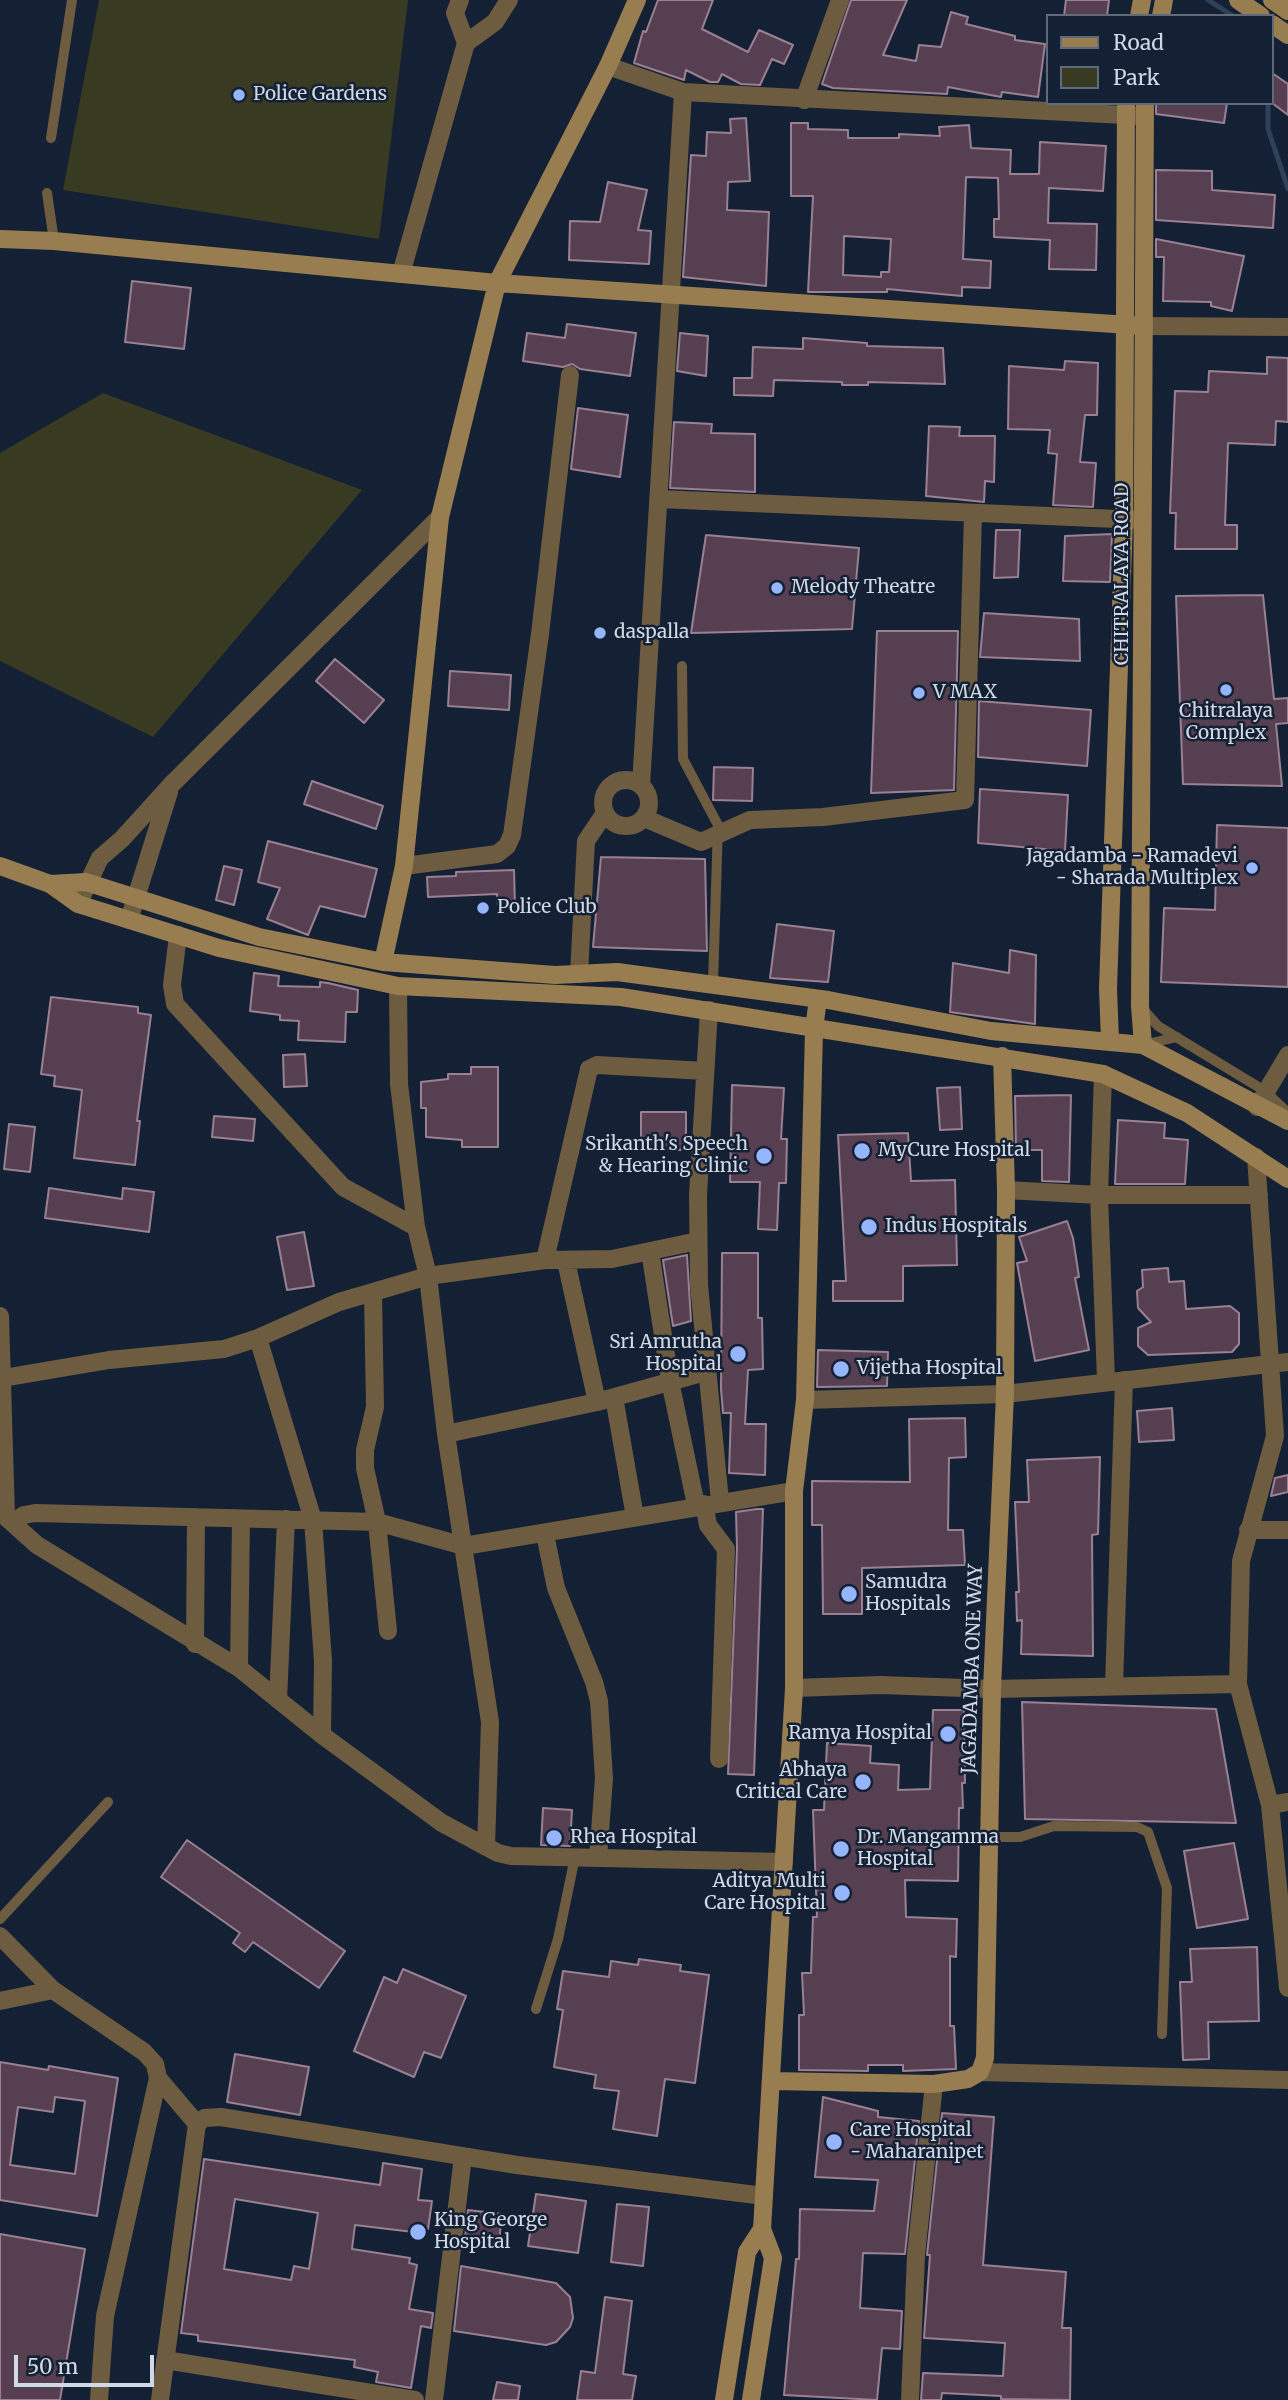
<!DOCTYPE html>
<style>
body{margin:0}
#map{position:relative;width:1288px;height:2400px;overflow:hidden;background:#142034;font-family:Merriweather,serif}
canvas{display:block}
.legend{position:absolute;left:1046px;top:14px;width:228px;height:91px;box-sizing:border-box;background:#142034;border:2px solid #5f6a7b;margin:0;padding:9px 12px;list-style:none;font-size:21px;color:#d0d9e6}
.legend li{display:flex;align-items:center;gap:14px;height:35px}
.legend b{width:35px;border:2px solid #5f6a7b}
.scale{position:absolute;left:14px;top:2355px;width:140px;height:32px;box-sizing:border-box;border:4px solid #d0d9e6;border-top:0;padding-left:9px;font-size:21px;line-height:24px;white-space:nowrap;color:#d0d9e6;-webkit-text-stroke:5px #142034;paint-order:stroke}
</style>
<div id="map">
<canvas width="1288" height="2400"></canvas>
<ul class="legend">
<li><b style="height:9px;background:#987d50"></b>Road</li>
<li><b style="height:19px;background:#383a22"></b>Park</li>
</ul>
<div class="scale">50 m</div>
</div>
<script>
const ctx = document.querySelector('canvas').getContext('2d');
ctx.lineJoin = 'round';
function paint(path, color) {
  ctx.fillStyle = color;
  ctx.fill(path, 'evenodd');
}
function toPath(rows) {
  const path = new Path2D();
  for (const r of rows) {
    if (r.length === 3) {
      path.moveTo(r[0] + r[2], r[1]);
      path.arc(r[0], r[1], r[2], 0, 2 * Math.PI);
      continue;
    }
    path.moveTo(r[0], r[1]);
    for (let i = 2; i < r.length; i += 2) path.lineTo(r[i], r[i + 1]);
  }
  return path;
}
function strokePath(path, color, width, dash) {
  ctx.strokeStyle = color;
  ctx.lineWidth = width;
  ctx.lineCap = dash ? 'butt' : 'round';
  ctx.setLineDash(dash || []);
  ctx.stroke(path);
}
function write(font, color, halo, rows, align = 'center') {
  ctx.font = font + ' Merriweather,serif';
  ctx.lineWidth = 5;
  ctx.setLineDash([]);
  ctx.textBaseline = 'middle';
  ctx.strokeStyle = halo;
  ctx.fillStyle = color;
  for (const [text, x, y, turn = 0] of rows) {
    ctx.save();
    ctx.translate(x, y);
    ctx.rotate((+turn || 0) * Math.PI / 180);
    ctx.textAlign = isNaN(turn) ? turn : align;
    if (halo) ctx.strokeText(text, 0, 0);
    ctx.fillText(text, 0, 0);
    ctx.restore();
  }
}
paint(toPath([
 [99,0,408,0,379,239,63,190],
 [103,393,362,490,153,737,0,661,0,453]
]), '#383a22');
strokePath(toPath([
 [1208,0,1233,16],
 [1268,103,1268,129,1288,189]
]), '#2f4156', 5);
const building = toPath([
 [658,0,713,0,702,29,748,52,759,30,793,45,784,64,772,59,760,85,741,84,722,74,718,82,710,82,686,70,684,80,634,63,643,31,646,32,658,0],
 [851,0,907,0,883,55,916,61,919,45,941,47,951,12,968,17,966,24,1015,36,1015,40,1045,44,1038,97,1002,92,1001,97,948,87,947,94,833,88,822,84,851,0],
 [1066,0,1109,0,1107,16,1064,16,1066,0],
 [1272,73,1288,84,1288,115,1272,103,1272,73],
 [1156,103,1227,103,1224,123,1156,114,1156,103],
 [746,118,750,181,728,182,727,210,769,212,766,286,683,277,691,155,706,156,707,132,731,133,730,119,746,118],
 [791,123,808,123,808,129,848,130,848,138,899,138,899,134,940,136,939,127,969,125,971,148,1011,150,1010,174,1039,174,1040,142,1106,146,1103,191,1049,188,1048,223,1097,224,1096,270,1049,269,1050,240,994,237,994,219,999,219,998,178,966,177,963,259,991,261,990,288,962,287,962,296,887,289,887,292,808,292,813,196,791,196,791,123],
 [844,236,891,239,889,272,881,272,881,277,843,275,844,236],
 [1156,170,1212,171,1212,190,1275,195,1273,228,1156,220,1156,170],
 [608,182,647,190,638,230,651,231,649,264,569,260,570,221,600,222,608,182],
 [1156,239,1244,256,1232,311,1211,306,1211,302,1163,301,1164,257,1156,257,1156,239],
 [132,281,191,288,184,349,125,342,132,281],
 [567,324,636,333,630,376,580,369,572,364,563,367,523,361,527,333,565,338,567,324],
 [680,333,708,336,706,376,677,371,680,333],
 [803,338,867,343,867,346,943,348,945,384,868,382,868,385,842,385,842,382,774,380,773,396,734,395,734,378,752,378,753,347,803,349,803,338],
 [1267,357,1288,358,1288,422,1276,421,1275,445,1228,443,1225,525,1237,525,1237,549,1175,549,1176,513,1170,513,1175,391,1208,392,1209,371,1267,374,1267,357],
 [1065,361,1098,363,1097,415,1085,415,1080,462,1096,463,1093,507,1053,505,1057,454,1048,453,1050,430,1008,429,1009,366,1064,370,1065,361],
 [578,408,628,415,620,477,571,469,578,408],
 [674,422,712,424,711,433,755,434,755,492,670,488,674,422],
 [929,426,960,427,959,436,995,436,994,482,985,481,984,502,926,496,929,426],
 [996,530,1020,530,1018,577,994,578,996,530],
 [1112,534,1110,582,1063,581,1065,536,1112,534],
 [706,535,859,548,852,629,691,633,706,535],
 [1263,595,1274,699,1288,698,1288,723,1276,724,1282,786,1183,784,1176,596,1263,595],
 [984,613,1079,619,1080,661,980,657,984,613],
 [877,631,958,631,954,790,871,793,877,631],
 [335,659,384,700,364,723,316,681,335,659],
 [450,671,511,675,509,710,448,706,450,671],
 [979,701,1091,710,1087,766,978,757,979,701],
 [714,767,753,768,752,801,713,800,714,767],
 [312,781,383,806,376,829,304,804,312,781],
 [980,789,1068,795,1065,851,978,843,980,789],
 [1217,825,1288,828,1288,987,1161,982,1164,908,1215,910,1217,825],
 [268,841,377,869,365,917,320,906,308,935,267,919,280,888,258,882,268,841],
 [601,857,705,859,707,951,593,947,601,857],
 [224,866,242,870,234,905,216,900,224,866],
 [514,870,515,906,498,907,497,894,428,897,427,877,456,876,456,872,514,870],
 [777,924,834,931,828,982,770,978,777,924],
 [1010,950,1036,955,1035,1024,950,1012,953,963,1009,973,1010,950],
 [254,973,279,976,278,986,320,987,320,982,328,983,358,990,357,1012,346,1012,345,1042,298,1040,299,1021,280,1020,280,1015,250,1011,254,973],
 [51,997,138,1007,138,1013,151,1015,137,1121,140,1121,135,1165,74,1158,82,1090,54,1086,55,1076,41,1074,51,997],
 [305,1054,307,1086,284,1087,283,1055,305,1054],
 [471,1067,498,1067,498,1147,462,1147,462,1140,426,1137,426,1108,421,1108,421,1082,448,1079,448,1074,471,1074,471,1067],
 [732,1085,784,1088,781,1139,787,1139,786,1183,779,1183,777,1230,758,1229,760,1182,730,1182,732,1085],
 [960,1087,962,1129,940,1130,937,1088,960,1087],
 [1071,1095,1069,1182,1042,1181,1042,1150,1016,1150,1015,1096,1071,1095],
 [641,1112,686,1112,686,1150,641,1150,641,1112],
 [214,1116,255,1119,253,1141,212,1137,214,1116],
 [1118,1120,1165,1123,1164,1138,1188,1140,1185,1184,1115,1184,1118,1120],
 [9,1124,35,1127,30,1172,4,1169,9,1124],
 [908,1133,911,1181,955,1180,957,1265,903,1266,903,1301,833,1301,833,1281,846,1281,838,1135,908,1133],
 [49,1188,122,1199,123,1188,154,1192,149,1232,45,1218,49,1188],
 [1067,1221,1073,1238,1079,1277,1075,1278,1089,1350,1035,1361,1017,1263,1027,1261,1019,1237,1067,1221],
 [304,1232,314,1286,287,1290,277,1237,304,1232],
 [722,1253,758,1253,758,1318,762,1318,763,1369,748,1370,745,1424,766,1424,765,1475,729,1473,731,1413,723,1413,721,1389,722,1253],
 [687,1255,691,1321,673,1326,663,1260,687,1255],
 [1168,1268,1169,1282,1184,1281,1186,1309,1230,1306,1239,1313,1239,1344,1232,1352,1148,1355,1138,1346,1138,1328,1151,1322,1138,1308,1137,1291,1143,1287,1142,1270,1168,1268],
 [818,1350,888,1352,887,1386,817,1387,818,1350],
 [1172,1408,1174,1440,1139,1442,1137,1411,1172,1408],
 [965,1418,966,1457,949,1458,948,1530,963,1530,965,1565,862,1568,862,1614,823,1614,822,1525,812,1525,812,1481,910,1482,909,1419,965,1418],
 [1100,1457,1098,1534,1092,1535,1093,1656,1021,1654,1022,1620,1017,1621,1016,1592,1019,1592,1015,1502,1029,1502,1027,1460,1100,1457],
 [1288,1475,1288,1492,1271,1496,1275,1478,1288,1475],
 [757,1509,763,1509,754,1775,728,1774,737,1549,736,1512,757,1509],
 [1022,1702,1216,1709,1236,1823,1025,1819,1022,1702],
 [933,1710,964,1710,965,1783,962,1783,963,1808,959,1808,958,1881,905,1880,906,1917,957,1919,956,1957,950,1956,950,2026,954,2026,956,2069,903,2071,903,2065,868,2065,868,2071,799,2070,799,2015,804,2015,802,1973,811,1973,813,1917,817,1917,813,1810,824,1810,827,1743,871,1746,870,1763,899,1765,898,1790,930,1789,933,1710],
 [543,1808,572,1810,570,1846,541,1845,543,1808],
 [187,1840,345,1951,319,1988,253,1942,245,1952,233,1943,240,1933,161,1877,187,1840],
 [1234,1843,1248,1919,1197,1928,1184,1851,1234,1843],
 [1257,1947,1259,2021,1208,2022,1209,2059,1183,2060,1180,1982,1192,1982,1190,1949,1257,1947],
 [639,1959,681,1965,680,1971,709,1975,695,2083,665,2079,657,2136,613,2129,619,2091,594,2088,596,2075,554,2067,563,2010,557,2009,563,1971,609,1977,611,1961,638,1965,639,1959],
 [403,1969,466,1996,441,2058,424,2052,414,2077,354,2051,384,1977,397,1983,403,1969],
 [235,2054,309,2067,300,2115,227,2102,235,2054],
 [0,2062,48,2070,49,2066,118,2078,97,2216,0,2200,0,2062],
 [55,2097,85,2101,75,2174,10,2165,18,2107,53,2112,55,2097],
 [823,2097,878,2111,878,2117,919,2121,905,2254,863,2253,860,2308,902,2311,900,2349,882,2348,877,2400,784,2395,796,2259,799,2259,800,2209,874,2211,878,2180,815,2177,823,2097],
 [942,2113,994,2117,983,2265,1066,2272,1062,2328,1071,2328,1070,2400,1001,2399,1001,2396,942,2393,941,2400,921,2400,923,2373,1003,2376,1005,2343,924,2338,930,2255,927,2255,942,2113],
 [204,2159,380,2185,383,2163,422,2169,418,2200,432,2201,428,2229,414,2228,413,2232,355,2225,352,2249,410,2258,409,2263,417,2265,409,2309,433,2313,431,2328,421,2326,411,2388,376,2382,378,2372,354,2367,355,2360,198,2341,198,2335,181,2333,204,2159],
 [235,2199,318,2213,309,2269,294,2266,291,2280,224,2269,235,2199],
 [536,2194,586,2201,578,2253,528,2246,536,2194],
 [617,2204,649,2207,643,2266,611,2262,617,2204],
 [468,2210,502,2214,499,2242,465,2238,468,2210],
 [0,2234,85,2249,60,2400,0,2400,0,2234],
 [461,2266,556,2283,570,2297,573,2318,570,2327,556,2342,546,2345,454,2331,461,2266],
 [605,2297,632,2301,623,2374,636,2376,632,2400,577,2400,581,2371,595,2373,605,2297],
 [497,2382,520,2386,518,2400,493,2400,497,2382]
]);
paint(building, '#553f50');
strokePath(building, '#998093', 2);
strokePath(toPath([
 [51,138,72,0],
 [47,193,54,241],
 [682,666,683,759,718,825,713,983],
 [1142,1008,1158,1026,1265,1091,1288,1113],
 [1143,1045,1177,1037],
 [989,1837,1020,1837,1054,1826,1137,1827,1148,1832,1167,1888,1162,2034],
 [0,1919,108,1802],
 [536,2009,558,1939,575,1857]
]), '#6d5c40', 10);
strokePath(toPath([
 [460,0,455,13,466,43],
 [608,66,683,92,1143,116],
 [804,100,840,0],
 [401,274,466,43,495,22,509,0],
 [1144,326,1288,327],
 [660,499,1139,520],
 [626,803,23],
 [641,785,683,92],
 [644,818,701,842,750,820,823,817,965,800,973,514],
 [404,866,497,854,507,846,512,835,540,634,570,375],
 [78,904,100,858,122,839,171,785,440,517],
 [129,920,169,792],
 [178,935,172,985,175,1004,343,1187,416,1227],
 [579,974,586,841,605,813],
 [398,986,399,1084,416,1227,428,1276,446,1434,490,1722,486,1847],
 [709,1010,698,1195,699,1285,720,1501],
 [1103,1074,1099,1195,1106,1380],
 [1257,1107,1288,1055],
 [1256,1157,1275,1436,1241,1561,1238,1684,1270,1805,1288,1988],
 [1006,1190,1099,1195,1259,1195],
 [650,1251,670,1381,696,1505],
 [545,1260,589,1069,597,1065,705,1071],
 [566,1261,597,1402],
 [373,1295,375,1407,365,1450,365,1468,377,1522,388,1631],
 [0,1316,6,1516],
 [258,1338,313,1520,323,1661,322,1735],
 [3,1378,109,1360,224,1349,258,1338,339,1302,428,1276,545,1260,612,1259,698,1241],
 [614,1397,635,1517],
 [805,1400,1005,1394,1288,1362],
 [446,1434,597,1402,705,1372],
 [704,1504,708,1525,726,1549,719,1759],
 [0,1512,37,1545,239,1668,322,1735,442,1823,498,1853,511,1856,784,1862],
 [13,1523,24,1515,35,1513,377,1522,464,1546,794,1491],
 [1248,1530,1288,1530],
 [545,1534,556,1588,594,1682,599,1701,604,1778,598,1858],
 [195,1644,196,1517],
 [239,1668,241,1519],
 [1114,1686,1124,1380],
 [794,1688,881,1685,992,1689,1238,1684],
 [278,1700,286,1519],
 [1270,1805,1288,1802],
 [0,1936,53,1990],
 [0,2001,53,1990,144,2052,155,2064,158,2078,105,2316,99,2400],
 [980,2072,1288,2080],
 [158,2078,197,2124],
 [165,2360,415,2400],
 [160,2400,197,2124,204,2118,221,2117,517,2165,764,2196],
 [434,2400,463,2156],
 [910,2400,916,2255,934,2084]
]), '#6d5c40', 18);
strokePath(toPath([
 [1238,0,1261,16],
 [1272,0,1288,11],
 [1139,16,1142,0],
 [1161,16,1164,0],
 [1272,24,1288,35],
 [0,239,54,241,497,283,1144,326],
 [0,866,50,884,78,904,219,948,398,986,621,997,1103,1074,1187,1113,1288,1179],
 [50,884,86,882,259,937,383,962,555,975,617,972,828,1000,991,1031,1143,1045,1288,1121],
 [383,962,404,866,440,517,497,283,608,66,637,0],
 [1110,1040,1108,989,1124,519,1126,103],
 [1143,1045,1140,1006,1145,103],
 [771,2081,934,2084,968,2079,980,2072,985,2058,992,1689,1005,1394,1006,1190,1002,1056],
 [724,2400,747,2252,762,2229],
 [751,2400,773,2258,762,2229,794,1688,794,1491,805,1400,814,1029,818,999]
]), '#987d50', 18);
for (const [x, y, r, color] of [
 [239,95,7,"#95b6fd"],
 [777,588,7,"#95b6fd"],
 [600,633,7,"#95b6fd"],
 [1226,690,7,"#95b6fd"],
 [919,693,7,"#95b6fd"],
 [1252,868,7,"#95b6fd"],
 [483,908,7,"#95b6fd"],
 [862,1151,9,"#95b6fd"],
 [764,1156,9,"#95b6fd"],
 [869,1227,9,"#95b6fd"],
 [738,1354,9,"#95b6fd"],
 [841,1369,9,"#95b6fd"],
 [849,1594,9,"#95b6fd"],
 [948,1734,9,"#95b6fd"],
 [863,1782,9,"#95b6fd"],
 [554,1838,9,"#95b6fd"],
 [841,1849,9,"#95b6fd"],
 [842,1893,9,"#95b6fd"],
 [834,2142,9,"#95b6fd"],
 [418,2232,9,"#95b6fd"]
]) {
  const dot = new Path2D();
  dot.arc(x, y, r, 0, 2 * Math.PI);
  ctx.fillStyle = color;
  ctx.fill(dot);
  strokePath(dot, '#142034', 2.5);
}
write('19px', '#d0d9e6', '#142034', [
 ["Police Gardens",253,95],
 ["Melody Theatre",791,588],
 ["daspalla",614,633],
 ["V MAX",933,693],
 ["Chitralaya",1226,712,"center"],
 ["Complex",1226,734,"center"],
 ["Jagadamba - Ramadevi",1238,857,"right"],
 ["- Sharada Multiplex",1238,879,"right"],
 ["Police Club",497,908],
 ["Srikanth's Speech",748,1145,"right"],
 ["& Hearing Clinic",748,1167,"right"],
 ["MyCure Hospital",878,1151],
 ["Indus Hospitals",885,1227],
 ["Sri Amrutha",722,1343,"right"],
 ["Hospital",722,1365,"right"],
 ["Vijetha Hospital",857,1369],
 ["Samudra",865,1583],
 ["Hospitals",865,1605],
 ["Ramya Hospital",932,1734,"right"],
 ["Abhaya",847,1771,"right"],
 ["Critical Care",847,1793,"right"],
 ["Rhea Hospital",570,1838],
 ["Dr. Mangamma",857,1838],
 ["Hospital",857,1860],
 ["Aditya Multi",826,1882,"right"],
 ["Care Hospital",826,1904,"right"],
 ["Care Hospital",850,2131],
 ["- Maharanipet",850,2153],
 ["King George",434,2221],
 ["Hospital",434,2243]
], 'left');
write('19px', '#d0d9e6', '#142034', [
 ["CHITRALAYA ROAD",1123,574,-90],
 ["JAGADAMBA ONE WAY",973,1669,-88]
]);
</script>
